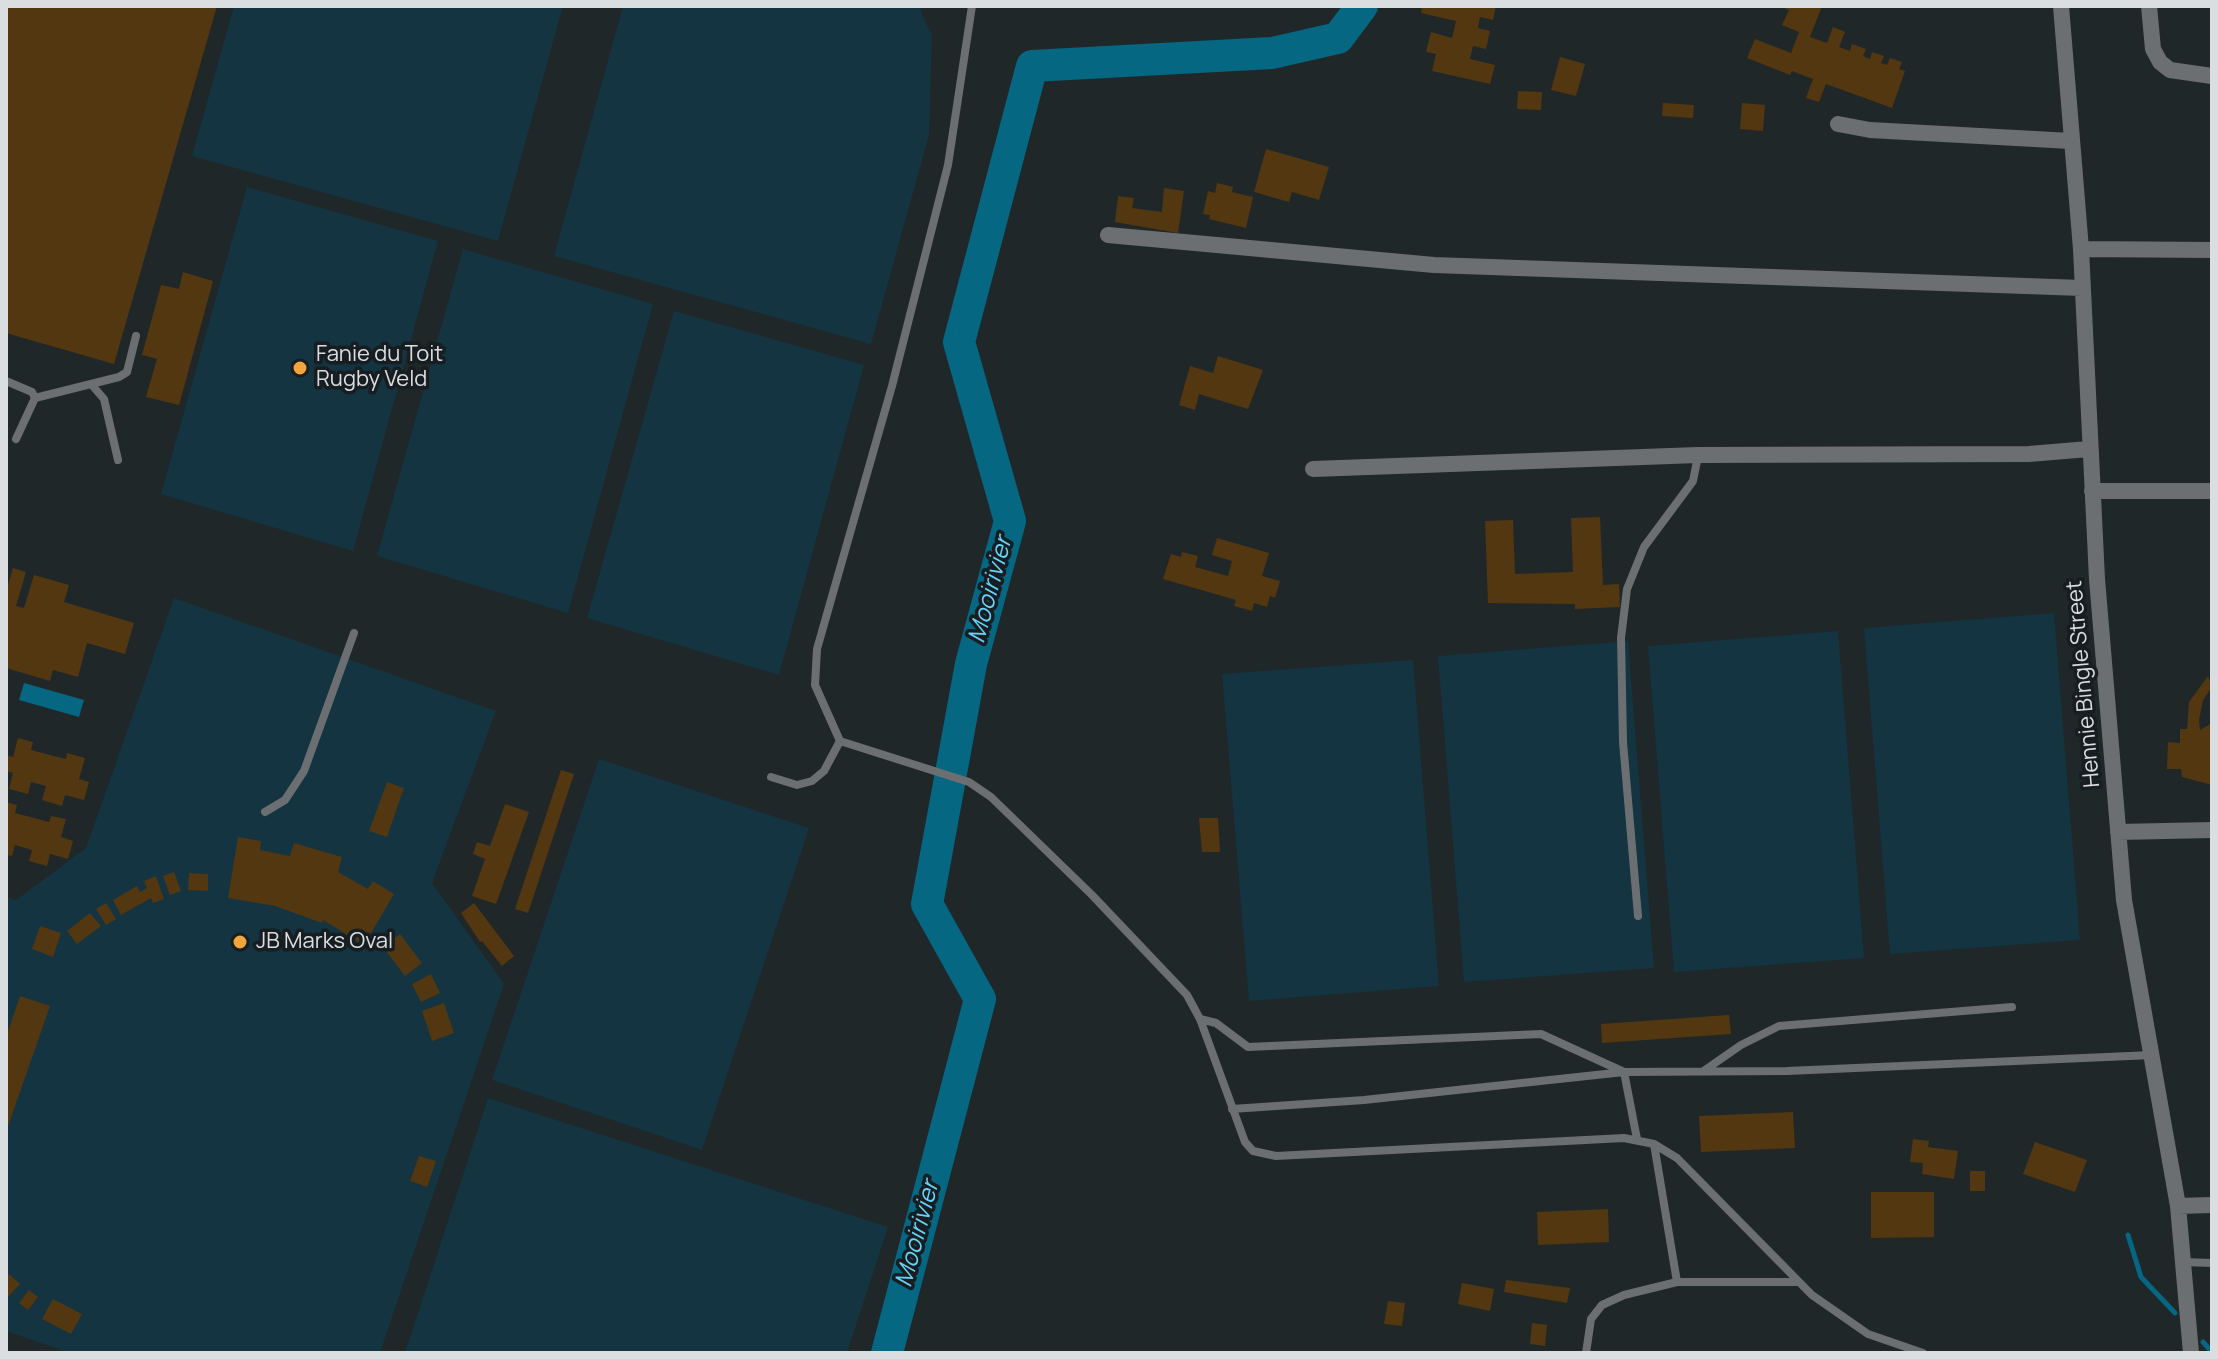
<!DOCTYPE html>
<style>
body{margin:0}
#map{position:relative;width:2218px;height:1359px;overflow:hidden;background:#202729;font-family:Manrope,sans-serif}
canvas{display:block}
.frame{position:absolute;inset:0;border:8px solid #dadee0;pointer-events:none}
</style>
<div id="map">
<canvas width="2218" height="1359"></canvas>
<div class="frame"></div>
</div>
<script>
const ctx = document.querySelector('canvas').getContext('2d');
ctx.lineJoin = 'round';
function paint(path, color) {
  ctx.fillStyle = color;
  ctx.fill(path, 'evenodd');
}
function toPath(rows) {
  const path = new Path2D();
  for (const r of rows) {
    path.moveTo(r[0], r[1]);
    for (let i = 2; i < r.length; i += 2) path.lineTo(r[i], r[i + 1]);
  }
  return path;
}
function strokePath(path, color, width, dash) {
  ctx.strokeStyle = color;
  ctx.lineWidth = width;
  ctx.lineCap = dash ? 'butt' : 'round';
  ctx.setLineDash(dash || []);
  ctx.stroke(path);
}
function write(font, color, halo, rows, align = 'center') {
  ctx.font = font + ' Manrope,sans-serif';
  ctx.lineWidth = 7;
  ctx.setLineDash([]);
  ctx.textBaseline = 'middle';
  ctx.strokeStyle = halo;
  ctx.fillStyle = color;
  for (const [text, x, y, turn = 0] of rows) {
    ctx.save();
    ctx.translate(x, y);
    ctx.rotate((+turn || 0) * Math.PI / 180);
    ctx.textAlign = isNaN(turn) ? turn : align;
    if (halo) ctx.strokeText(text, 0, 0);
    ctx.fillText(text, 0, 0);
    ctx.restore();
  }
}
paint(toPath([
 [234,6,563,6,498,241,192,156],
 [623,6,918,6,932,35,929,135,871,344,554,256],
 [247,187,438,241,353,551,161,494],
 [463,249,653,304,568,613,377,556],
 [674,311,864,365,779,675,587,618],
 [174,598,496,711,432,883,504,984,380,1353,70,1353,6,1331,6,897,16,900,86,848],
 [2054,613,2080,940,1890,954,1864,628],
 [1838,631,1864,958,1674,972,1648,646],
 [1628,641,1654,968,1464,982,1438,656],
 [1413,660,1439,986,1249,1001,1222,674],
 [599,759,809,828,702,1150,492,1080],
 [488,1098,888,1227,847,1353,405,1353]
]), '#133440');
paint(toPath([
 [24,683,84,700,79,717,19,700]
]), '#056782');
strokePath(toPath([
 [2128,1235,2141,1277,2175,1313],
 [2203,1342,2212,1352]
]), '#056782', 5);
strokePath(toPath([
 [887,1353,980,999,927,904,971,664,1010,521,959,342,1032,66,1272,53,1338,38,1362,6]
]), '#056782', 32);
paint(toPath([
 [6,6,217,6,114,364,6,333],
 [1422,6,1496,6,1493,20,1480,17,1478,28,1490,31,1486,49,1473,46,1470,59,1495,65,1490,84,1432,71,1436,54,1426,52,1431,32,1452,38,1456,21,1421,13],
 [1779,6,1822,6,1810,37,1827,43,1833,27,1845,32,1839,47,1850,51,1852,44,1866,49,1863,56,1870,59,1872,52,1884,56,1881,63,1887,65,1890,58,1902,62,1899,69,1905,71,1892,108,1826,84,1819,102,1806,98,1813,79,1792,71,1790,75,1747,58,1755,39,1791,53,1799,32,1782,25,1789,10],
 [1560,57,1585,64,1576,96,1551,90],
 [1518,91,1542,92,1541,110,1517,109],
 [1663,103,1694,105,1693,118,1662,116],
 [1742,103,1765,105,1763,131,1740,129],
 [1266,149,1329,167,1319,200,1292,192,1289,202,1254,192],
 [1217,183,1233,187,1232,192,1253,197,1246,228,1209,219,1210,215,1203,214,1208,191,1215,193],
 [1164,188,1184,191,1178,233,1115,222,1118,196,1134,198,1132,208,1162,212],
 [183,272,213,281,179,405,146,397,157,359,142,355,161,285,179,289],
 [1218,356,1263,370,1248,409,1199,394,1195,410,1179,405,1190,366,1213,373],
 [1600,517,1603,585,1619,584,1620,607,1575,609,1575,604,1488,603,1485,521,1513,520,1515,574,1573,572,1571,518],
 [1217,538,1269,553,1262,576,1280,581,1275,598,1270,596,1267,607,1254,603,1252,611,1234,606,1236,600,1163,579,1171,554,1181,557,1182,552,1198,556,1195,567,1228,576,1232,561,1212,555],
 [13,568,26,572,16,606,24,608,34,575,69,585,64,602,134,623,125,654,87,643,78,677,53,670,50,681,6,668,6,591],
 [2208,676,2212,687,2203,700,2199,720,2200,730,2212,723,2212,785,2182,777,2181,769,2167,769,2168,742,2180,743,2180,729,2187,729,2189,702],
 [18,738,33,742,31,750,66,759,67,753,85,758,79,779,89,782,84,800,65,795,62,806,42,800,46,786,31,782,28,794,9,789,13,773,6,771,6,755,13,757],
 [561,770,574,774,528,913,515,909],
 [387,782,404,788,387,837,369,831],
 [6,802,17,805,15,813,49,822,51,816,66,819,61,837,73,841,68,859,50,854,47,866,29,861,32,850,15,845,12,856,6,855],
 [505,804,529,812,496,904,472,896,485,859,473,854,477,842,490,846],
 [1199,818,1218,818,1220,852,1202,852],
 [238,837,261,841,260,850,290,856,294,843,342,857,338,872,368,889,373,881,394,894,364,945,323,920,322,923,275,906,228,898],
 [174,872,181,891,170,895,163,876],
 [189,873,208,874,208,891,188,890],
 [156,876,164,899,153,903,151,898,121,915,113,900,137,886,140,892,147,888,144,881],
 [106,903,116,919,106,925,96,909],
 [474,903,514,956,502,966,482,941,480,942,461,913],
 [90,913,101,926,77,944,67,931],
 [40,926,61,933,53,957,32,949],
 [400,934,422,963,405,976,383,947],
 [431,974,440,993,421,1002,412,984],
 [20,996,50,1006,6,1132,6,1037],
 [444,1003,454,1033,432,1041,422,1011],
 [1729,1015,1731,1034,1602,1043,1601,1024],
 [1793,1112,1795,1148,1701,1152,1699,1116],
 [1913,1139,1929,1141,1928,1147,1958,1151,1954,1179,1922,1174,1923,1163,1910,1162],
 [2035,1142,2087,1160,2075,1192,2023,1174],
 [419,1156,436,1161,427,1187,410,1181],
 [1970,1171,1985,1171,1985,1191,1970,1191],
 [1871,1192,1934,1192,1934,1237,1871,1238],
 [1608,1209,1609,1242,1538,1245,1537,1212],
 [9,1274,20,1284,8,1297,6,1277],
 [1506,1280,1570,1288,1567,1303,1504,1292],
 [1462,1283,1494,1289,1490,1311,1458,1304],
 [29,1290,38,1297,28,1310,19,1303],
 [53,1299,82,1314,71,1334,42,1319],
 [1388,1301,1405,1303,1402,1326,1384,1324],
 [1532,1323,1547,1325,1545,1346,1530,1344]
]), '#533710');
strokePath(toPath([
 [6,381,32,392,35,398],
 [91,384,104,399,118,460],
 [35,398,119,377,127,372,136,336],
 [16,439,35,398],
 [840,741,815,685,817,649,892,386,948,165,972,6],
 [771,777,797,785,812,781,824,771,840,741,969,782,991,797,1092,895,1187,995,1200,1019,1245,1142,1253,1151,1276,1156,1624,1138,1654,1144,1677,1158,1812,1295,1868,1334,1923,1353],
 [265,812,285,800,304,771,354,633],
 [1638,916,1623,742,1621,638,1627,589,1644,547,1693,481,1698,456],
 [1200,1019,1216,1023,1248,1047,1541,1034,1624,1072,1637,1139],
 [1705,1070,1741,1045,1779,1026,2012,1007],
 [1232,1109,1364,1100,1624,1072,1787,1071,2152,1055],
 [1654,1144,1677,1282],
 [2183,1262,2212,1263],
 [1586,1353,1591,1319,1602,1305,1624,1295,1677,1282,1796,1282]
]), '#6c6f71', 8);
strokePath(toPath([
 [2061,6,2081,249,2097,579,2124,900,2178,1206,2191,1353],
 [2149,6,2153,49,2160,62,2170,70,2212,76],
 [1838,124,1870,130,2071,141],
 [1108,235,1434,265,2082,288],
 [2081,249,2212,250],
 [1313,469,1698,455,2029,454,2089,449],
 [2092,491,2212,491],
 [2118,832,2212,830],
 [2178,1206,2212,1205]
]), '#6c6f71', 16);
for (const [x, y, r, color] of [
 [300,368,8,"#f0a63f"],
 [240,942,8,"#f0a63f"]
]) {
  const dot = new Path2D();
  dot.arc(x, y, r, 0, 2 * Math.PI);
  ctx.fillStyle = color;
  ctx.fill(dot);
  strokePath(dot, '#171d20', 3);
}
write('22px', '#dadee0', '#171d20', [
 ["Fanie du Toit",316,355],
 ["Rugby Veld",316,380],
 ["JB Marks Oval",256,942]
], 'left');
write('22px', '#dadee0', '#171d20', [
 ["Hennie Bingle Street",2084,684,-95]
]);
write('italic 24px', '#66d3f8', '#171d20', [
 ["Mooirivier",991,590,-75],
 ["Mooirivier",918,1234,-75]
]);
</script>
